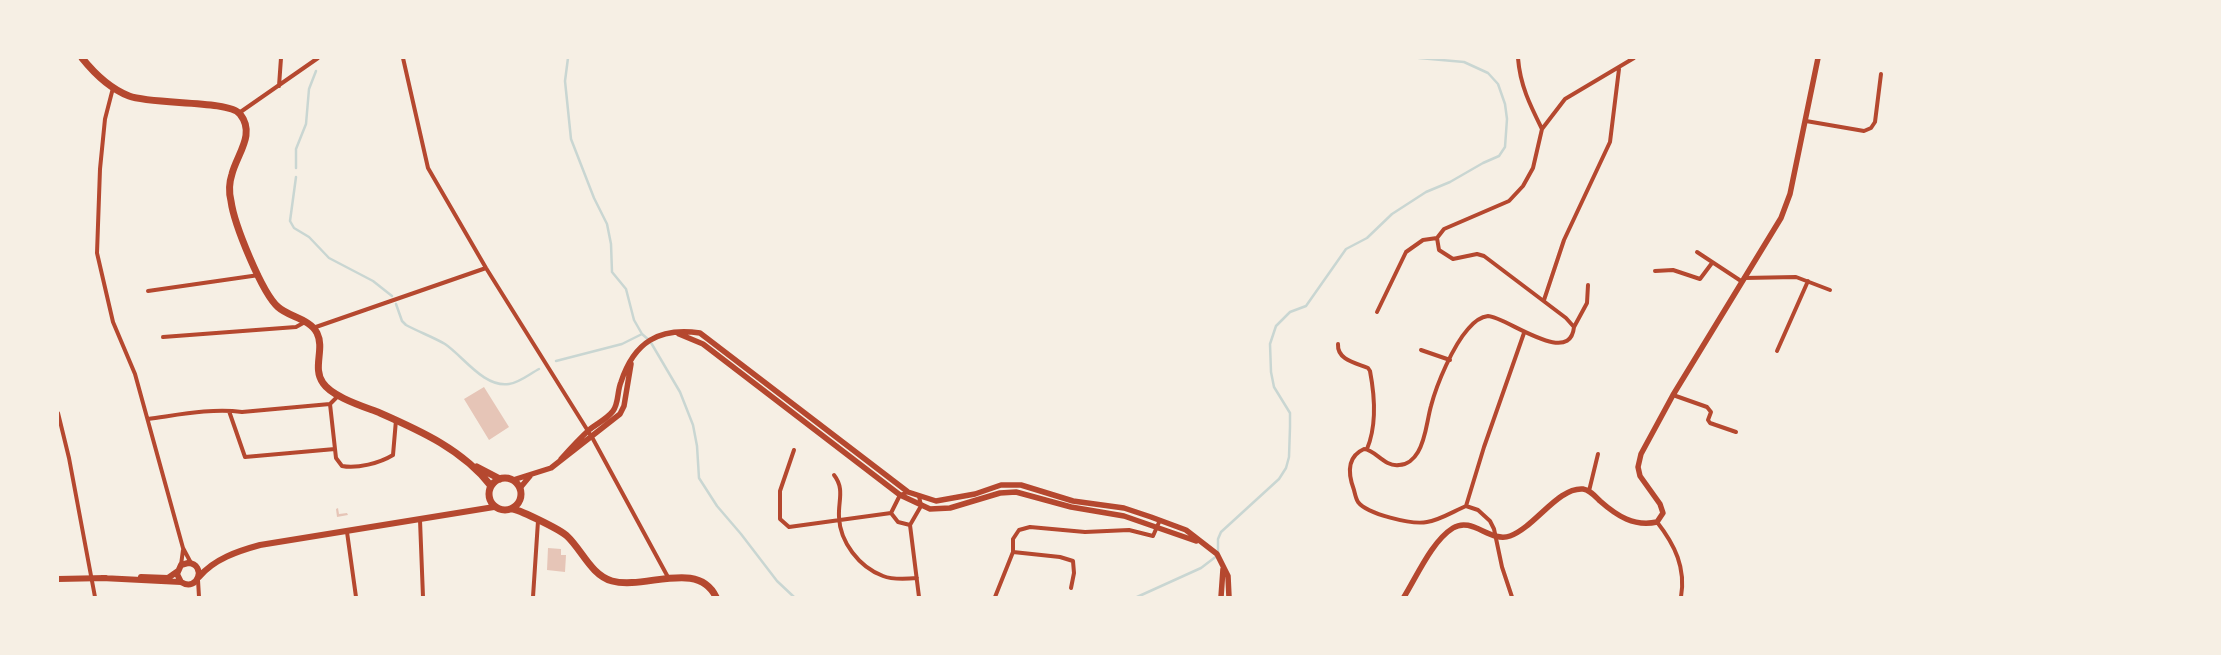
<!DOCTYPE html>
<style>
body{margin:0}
#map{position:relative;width:2221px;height:655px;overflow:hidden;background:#f6efe4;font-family:"Playfair Display",serif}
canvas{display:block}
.frame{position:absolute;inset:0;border:59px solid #f6efe4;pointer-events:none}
</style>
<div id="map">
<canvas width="2221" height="655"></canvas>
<div class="frame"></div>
</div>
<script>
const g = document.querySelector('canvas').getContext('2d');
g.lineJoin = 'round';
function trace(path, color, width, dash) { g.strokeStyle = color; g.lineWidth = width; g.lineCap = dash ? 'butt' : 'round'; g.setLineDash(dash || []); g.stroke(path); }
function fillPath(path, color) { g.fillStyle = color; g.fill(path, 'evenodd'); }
trace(new Path2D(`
 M568 58 565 81 571 139 594 198 607 224 611 244 612 272 626 289 634 320 642 334 650 341 680 392 693 425 697 446 699 478 717 506 741 534 777 581 794 597
 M296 168V149L306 124 309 89 316 71
 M296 177 290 221 294 228 309 237 329 258 373 281 392 296
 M396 304 402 321 406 325C419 332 433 337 445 344 463 356 484 388 509 384 519 383 531 373 539 369
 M556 361 622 344 642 334
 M1137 597 1201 568 1218 555V539L1221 532 1279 479 1286 468 1289 457 1290 427V413L1274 387 1271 372 1270 344 1276 326 1290 312 1306 306 1346 249 1367 238 1392 214 1426 192 1450 182 1483 163 1499 156 1505 147 1507 119 1505 104 1498 84 1488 73 1464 62 1419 58`), '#c9d6d2', 2.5);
fillPath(new Path2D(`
 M484 387 509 427 489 440 464 399Z
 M338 508 339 514 347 513 348 515 337 517 336 509Z
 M548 548 561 549V555H566L565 572 547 570Z`), '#e6c5b7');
trace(new Path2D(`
 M403 58 428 168 486 268 593 439 669 579
 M1518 58C1520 85 1530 105 1542 129
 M279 86 281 58
 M113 88 105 119 100 169 97 253 113 322 135 374 183 548 191 563
 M239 113 318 58
 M1806 121 1864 131 1871 128 1875 122 1881 74
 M1697 252 1741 281
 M1655 271 1673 270 1700 279 1712 263
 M1744 278 1796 277 1830 290
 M148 291 259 275
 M1544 300 1564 240 1610 142 1619 69
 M1377 312 1406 252 1423 240 1437 238
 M1574 327 1587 303 1588 285
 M313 328 486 268
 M163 337 296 327 305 322
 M1338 344C1337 360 1356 363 1368 368L1370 371C1375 397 1377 425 1367 449
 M1421 350 1450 360
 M1777 351 1808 281
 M1673 395 1707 407 1711 412 1708 420 1710 423 1736 432
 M330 404 336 458 342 466C357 469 380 463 393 455L396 420
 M229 411 245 457 335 449
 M58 413 69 458 95 597
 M148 419C178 415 211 408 242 412L330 404 339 395
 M794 450 780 491V519L789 527 891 513
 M834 475C845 489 838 501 839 517 840 542 859 567 883 576 893 580 906 579 917 578
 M1589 491 1598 454
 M908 492 900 495 891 513 898 522 910 525
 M1466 506 1484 447 1524 333
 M420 520 423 597
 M1657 522C1675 545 1686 568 1681 597
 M910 525 919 597
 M910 525 921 506 919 496
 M347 532 356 597
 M1013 552 1060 557 1073 561 1074 573 1071 588
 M181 565 183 550
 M198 580 199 597
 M533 597 538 521
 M995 597 1013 552V539L1019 530 1030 527 1085 532 1129 530 1153 536 1160 520
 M1512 597 1502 567 1494 529 1490 521 1478 510 1466 506C1454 511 1440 520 1427 522 1412 525 1367 514 1358 502 1356 499 1355 494 1354 490 1348 474 1346 457 1364 449 1376 450 1384 467 1399 465 1407 465 1414 459 1418 452 1426 439 1427 420 1431 406 1437 383 1453 346 1468 329 1473 323 1479 317 1488 316 1505 316 1570 368 1574 327L1566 318 1484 256 1477 254 1453 259 1439 250 1437 238 1444 229 1509 201 1523 186 1533 168 1542 129 1565 99 1634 58`), '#b5482f', 4);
trace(new Path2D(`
 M679 334 703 344 900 495 930 509 950 508 1000 493 1016 492 1071 507 1124 516 1196 541
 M561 459C570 449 579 439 589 430 596 424 607 419 613 411 619 403 617 391 621 382 634 342 659 327 700 333L908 492 936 501 975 494 1001 485H1021L1073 501 1124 508 1151 517 1186 530 1217 554 1228 576 1229 597
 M513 480 551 468 620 414 624 406 631 364
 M520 488 530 476
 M1221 597 1223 569
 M1404 597C1417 576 1432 541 1453 528 1472 516 1490 543 1510 536 1535 527 1558 487 1583 489 1590 490 1595 496 1600 501 1617 516 1634 527 1657 522L1663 513 1660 504 1640 476 1638 467 1641 454 1673 395 1781 218 1790 194 1818 58`), '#b5482f', 5.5);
trace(new Path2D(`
 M141 577 168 578 178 571
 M199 577C214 559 238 551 260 545L494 507
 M102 578 181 582C198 593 207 564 188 563L181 565 177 574 181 582
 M58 579 106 578`), '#b5482f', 6);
trace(new Path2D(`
 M82 58C94 73 111 89 129 96 153 105 229 100 240 114 256 134 237 154 232 174 229 183 229 193 231 201 234 224 262 293 278 307 289 317 310 319 317 333 325 349 312 368 323 383 332 397 365 407 380 413 421 431 463 450 491 486
 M477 467 500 479
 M489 494a16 16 0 1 1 32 0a16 16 0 1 1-32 0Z
 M513 509C522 511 561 530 567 536 582 550 591 575 612 581 645 590 698 559 716 597`), '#b5482f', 7);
</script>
